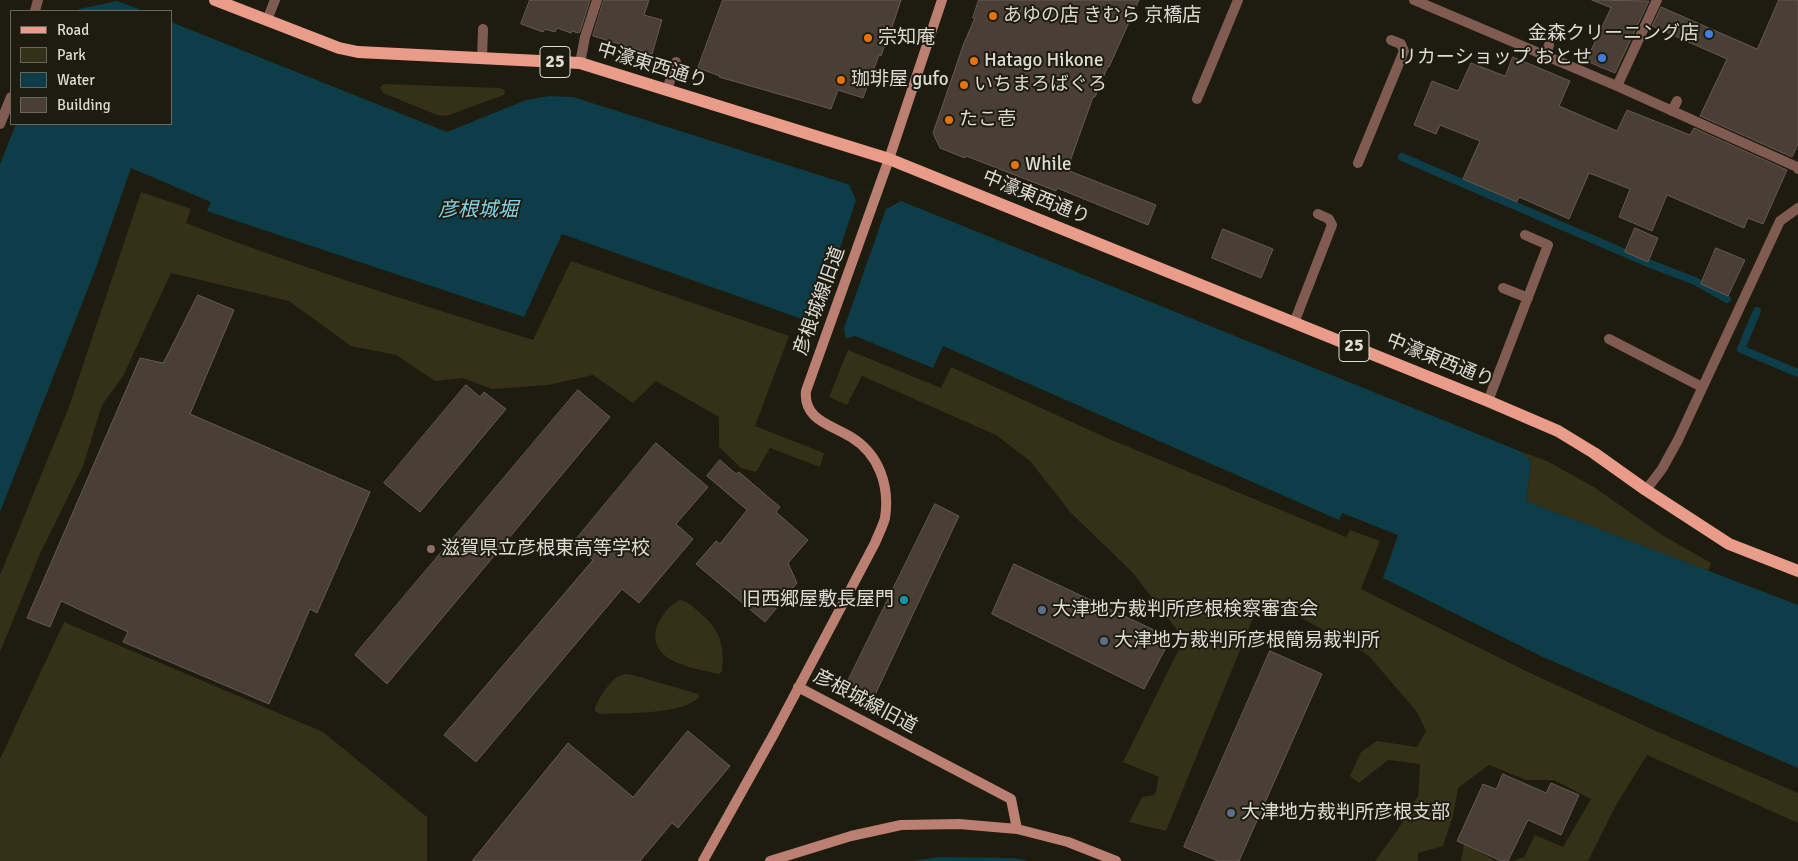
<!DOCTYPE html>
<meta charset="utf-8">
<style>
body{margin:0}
#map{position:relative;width:1798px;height:861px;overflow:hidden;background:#1e1b0f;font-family:Signika,sans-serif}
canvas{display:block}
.legend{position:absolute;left:10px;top:10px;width:162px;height:115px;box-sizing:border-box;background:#1e1b0f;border:1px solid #6a685e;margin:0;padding:6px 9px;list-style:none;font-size:15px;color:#dddcd4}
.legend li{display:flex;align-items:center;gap:10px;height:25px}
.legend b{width:25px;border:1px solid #6a685e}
</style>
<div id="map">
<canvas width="1798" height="861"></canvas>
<ul class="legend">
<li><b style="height:6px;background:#e89c89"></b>Road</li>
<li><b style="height:14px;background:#353018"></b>Park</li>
<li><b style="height:14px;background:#0d3d49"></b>Water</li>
<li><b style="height:14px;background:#4a3f35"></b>Building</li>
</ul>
</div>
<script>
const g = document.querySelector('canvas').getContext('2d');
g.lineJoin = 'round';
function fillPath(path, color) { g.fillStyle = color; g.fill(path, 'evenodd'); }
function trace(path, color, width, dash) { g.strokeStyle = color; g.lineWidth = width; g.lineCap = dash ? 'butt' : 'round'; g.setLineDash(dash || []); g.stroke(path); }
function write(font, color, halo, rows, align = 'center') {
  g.font = font + ' Signika,"Noto Sans JP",sans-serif'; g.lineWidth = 4; g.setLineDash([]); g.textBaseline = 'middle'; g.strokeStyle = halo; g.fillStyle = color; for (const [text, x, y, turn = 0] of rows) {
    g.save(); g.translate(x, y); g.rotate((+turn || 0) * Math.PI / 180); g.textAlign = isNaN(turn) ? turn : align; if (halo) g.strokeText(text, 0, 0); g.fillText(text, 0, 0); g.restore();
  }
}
fillPath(new Path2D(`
 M383 84 500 88 505 90 504 95 446 116 437 115 383 93 380 88Z
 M141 192 191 209 186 223C300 268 417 303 533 340L571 261 789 336 755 426 824 453 820 467 770 448 756 472 741 468 719 447V417L656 381 633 403 593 375 548 385 492 389 463 378 435 381 396 355 351 346 289 301 171 273 123 376 102 405 83 466 40 554 0 652V575L69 407Z
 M848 350 941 388 951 367 1107 438 1346 537 1350 530 1380 541 1361 589 1528 672 1656 731 1798 793V823L1647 755 1615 807 1588 861H1513L1524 857 1535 835 1563 847 1591 799 1554 780H1526L1489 765 1458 788 1453 816 1443 846 1418 853V861H1375L1397 831 1418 796 1420 764 1388 760 1359 783 1350 776 1361 752 1377 741 1417 747 1426 731 1417 712 1368 655 1278 605 1258 606 1166 831 1129 822 1142 797 1155 795 1159 777 1123 762 1184 639 1133 573 1071 513 1030 461 996 435 862 376 847 405 829 397Z
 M1522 452 1547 461 1594 487 1662 535 1711 563 1708 571 1526 501 1531 462Z
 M679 600C688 601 692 606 699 612 720 630 725 644 722 672L718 674C693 667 646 663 657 626 660 617 670 605 679 600Z
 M64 622 323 732 427 817V861H0V759Z
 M625 674 633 675 698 694 699 697C684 715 622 713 600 714L595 711C594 703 610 682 617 677 619 676 622 675 625 674Z
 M1464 844 1496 861H1461Z`), '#353018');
fillPath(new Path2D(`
 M117 1 144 11H77L79 9Z
 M171 22 447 132 526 100 549 96 573 97 901 201 1522 452 1531 462 1526 501 1798 605V768L1543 657 1383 578 1398 535 1342 513 1339 520 943 346 933 368 855 336 844 339 804 324 802 319 562 234 524 317 207 211 211 202 131 168 96 268 0 512V164L16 124H171Z
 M939 857 1015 858 1028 861H913Z`), '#0d3d49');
fillPath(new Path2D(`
 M849 185 901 201 886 209 844 328 846 341 806 328 817 318 856 200Z`), '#1e1b0f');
trace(new Path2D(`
 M1402 157 1648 263 1695 281 1727 299
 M1757 311 1741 349 1798 373`), '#0d3d49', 8);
const building = new Path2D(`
 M530 0H590L580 32 578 33 572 31 571 33 557 28 555 32 545 29 543 32 521 24Z
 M604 0H649L644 15 662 20 652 54 593 36Z
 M723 0H901L891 30 890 29 881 56 879 55 863 98 838 90 831 109 719 77 720 76 698 68Z
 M979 0H1139L1109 67 1108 66 1095 97H1093L1067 170 1156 205 1148 225 1057 188 1056 191 966 156 965 158 940 148 933 133 964 43 975 18H973Z
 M1592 0 1649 1 1615 73 1586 61 1611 8Z
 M1779 0H1798V144L1792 157 1700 116 1727 59 1652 26 1661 7 1757 49Z
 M1513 57 1570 81 1559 106 1617 131 1627 110 1690 135 1694 128 1787 170 1763 224 1748 218 1744 228 1667 195 1652 231 1619 217 1630 189 1589 173 1569 219 1519 197 1517 202 1463 179 1480 141 1440 125 1436 134 1414 125 1432 81 1458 91 1471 63 1505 76Z
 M1635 228 1658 238 1648 262 1625 252Z
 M1223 229 1273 249 1261 278 1212 258Z
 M1716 248 1745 260 1728 296 1701 284Z
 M198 295 234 310 190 414 370 492 317 613 310 609 269 704 123 642 128 632 61 601 50 627 27 618 140 358 163 363Z
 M466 385 480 397 484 392 506 409 420 512 384 483Z
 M578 390 610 417 387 684 355 655Z
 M656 443 708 487 676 524 693 539 639 603 622 589 476 762 444 735 593 560 573 543Z
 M720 460 736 474 739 472 780 507 776 512 808 540 788 563 797 583 765 622 696 564 716 541 720 544 747 510 707 476Z
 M935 504 959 516 874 697 846 685Z
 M1014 564 1171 638 1144 689 992 614Z
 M1270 651 1322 674 1239 861H1218L1184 847Z
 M688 731 730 766 678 828 672 823 640 861H472L568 743 633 797Z
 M1503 774 1546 793 1551 783 1579 795 1561 835 1528 820 1508 861H1501L1457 841 1483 784 1496 789Z`);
fillPath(building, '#4a3f35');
trace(building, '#665a50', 1);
trace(new Path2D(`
 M267 20 275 0
 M1545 56 1549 45
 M482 59 483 29
 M667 90 676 62
 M1197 99 1238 0
 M1672 111 1677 101
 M1358 163 1404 51 1401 44 1391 40
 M1503 288 1528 298
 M1294 323 1332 225 1329 219 1318 214
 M1609 339 1702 387
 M1488 401 1548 245 1525 235`), '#805b52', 10);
trace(new Path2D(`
 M1414 0 1617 86 1797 167 1798 169
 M35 11 38 0
 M580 63 585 37 597 0
 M1617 86 1657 0
 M0 124 11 97
 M1646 490 1662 469 1678 440 1780 221 1798 208`), '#805b52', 10);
trace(new Path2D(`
 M798 687 1011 799 1017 829
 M703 861 775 732 875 543C878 535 883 526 885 518 890 486 879 454 851 437 832 425 803 420 806 391L889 159 942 0
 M770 861 851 836 901 825 959 824 1017 829 1068 842 1116 861`), '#bb8071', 10);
trace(new Path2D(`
 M215 0 339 48 358 52 580 63 889 159 1488 401 1558 431 1594 453 1646 490 1729 544 1798 571`), '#e89c89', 12);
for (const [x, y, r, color] of [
 [993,16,5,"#e8710a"],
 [1709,34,5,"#3f7fe0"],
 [868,38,5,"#e8710a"],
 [1602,58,5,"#3f7fe0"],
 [974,61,5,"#e8710a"],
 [841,80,5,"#e8710a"],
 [964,85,5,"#e8710a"],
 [949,120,5,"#e8710a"],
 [1015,165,5,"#e8710a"],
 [431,549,5,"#8d6e63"],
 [904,600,5,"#0f9aa8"],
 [1042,610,5,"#5c6f8a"],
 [1104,641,5,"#5c6f8a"],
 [1231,813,5,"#5c6f8a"]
]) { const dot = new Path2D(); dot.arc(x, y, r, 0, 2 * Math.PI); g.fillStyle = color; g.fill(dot); trace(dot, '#1e1b0f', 2); }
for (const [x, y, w] of [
 [555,62,30],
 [1354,346,30]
]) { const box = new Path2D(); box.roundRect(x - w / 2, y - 15.5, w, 31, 4); g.fillStyle = '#1e1b0f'; g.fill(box); trace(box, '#dddcd4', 1); }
write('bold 18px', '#dddcd4', null, [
 ["25",555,62],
 ["25",1354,346]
]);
write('19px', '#dddcd4', '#1e1b0f', [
 ["あゆの店 きむら 京橋店",1003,16],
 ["金森クリーニング店",1699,34,"right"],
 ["宗知庵",878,38],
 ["リカーショップ おとせ",1592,58,"right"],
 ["Hatago Hikone",984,61],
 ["珈琲屋 gufo",851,80],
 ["いちまろばぐろ",974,85],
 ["たこ壱",959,120],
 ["While",1025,165],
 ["滋賀県立彦根東高等学校",441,549],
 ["旧西郷屋敷長屋門",894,600,"right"],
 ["大津地方裁判所彦根検察審査会",1052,610],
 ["大津地方裁判所彦根簡易裁判所",1114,641],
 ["大津地方裁判所彦根支部",1241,813]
], 'left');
write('19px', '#dddcd4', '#1e1b0f', [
 ["中濠東西通り",652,66,17],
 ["中濠東西通り",1036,198,22],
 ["彦根城線旧道",820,301,-70],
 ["中濠東西通り",1440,361,22],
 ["彦根城線旧道",865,702,28]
]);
write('italic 20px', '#84d2e8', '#1e1b0f', [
 ["彦根城堀",478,211]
]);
</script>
